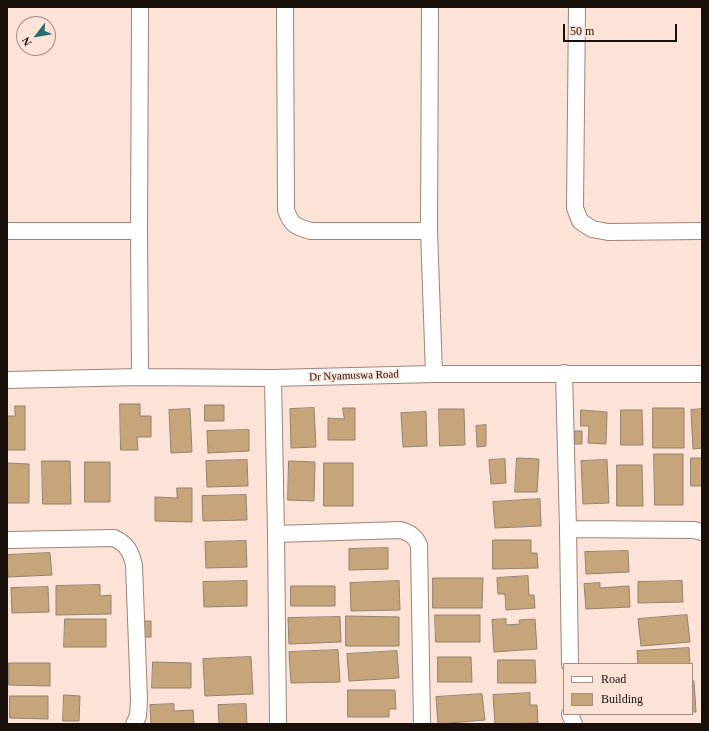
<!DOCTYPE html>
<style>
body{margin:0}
#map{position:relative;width:709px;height:731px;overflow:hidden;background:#fde2d7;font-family:Georgia,serif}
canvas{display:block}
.frame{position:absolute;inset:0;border:8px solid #180f0b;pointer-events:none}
.legend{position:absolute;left:563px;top:663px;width:130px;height:52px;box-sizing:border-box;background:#fde2d7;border:1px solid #a18e85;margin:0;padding:5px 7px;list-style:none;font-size:12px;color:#180f0b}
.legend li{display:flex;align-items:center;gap:8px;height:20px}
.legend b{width:20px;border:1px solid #a18e85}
.north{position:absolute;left:16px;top:16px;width:40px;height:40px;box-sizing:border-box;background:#fde2d7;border:1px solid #a18e85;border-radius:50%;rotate:239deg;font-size:11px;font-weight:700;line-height:16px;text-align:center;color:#180f0b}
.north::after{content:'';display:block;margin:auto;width:14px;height:18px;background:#236e6c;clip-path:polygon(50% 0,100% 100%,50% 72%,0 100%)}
.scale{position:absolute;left:563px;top:24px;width:114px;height:18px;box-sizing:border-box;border:2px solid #180f0b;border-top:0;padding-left:5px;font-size:12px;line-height:14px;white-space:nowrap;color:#180f0b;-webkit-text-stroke:3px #fde2d7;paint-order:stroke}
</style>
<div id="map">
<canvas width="709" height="731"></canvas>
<div class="frame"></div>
<ul class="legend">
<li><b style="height:5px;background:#fff"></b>Road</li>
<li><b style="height:11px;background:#c6a57b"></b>Building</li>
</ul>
<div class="north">N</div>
<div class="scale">50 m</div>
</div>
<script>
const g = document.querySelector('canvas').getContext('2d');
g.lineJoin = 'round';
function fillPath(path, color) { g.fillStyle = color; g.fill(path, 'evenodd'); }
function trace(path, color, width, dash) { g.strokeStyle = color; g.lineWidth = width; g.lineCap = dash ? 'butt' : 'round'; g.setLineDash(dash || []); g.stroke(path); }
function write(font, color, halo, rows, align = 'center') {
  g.font = font + ' Georgia,serif'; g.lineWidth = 3; g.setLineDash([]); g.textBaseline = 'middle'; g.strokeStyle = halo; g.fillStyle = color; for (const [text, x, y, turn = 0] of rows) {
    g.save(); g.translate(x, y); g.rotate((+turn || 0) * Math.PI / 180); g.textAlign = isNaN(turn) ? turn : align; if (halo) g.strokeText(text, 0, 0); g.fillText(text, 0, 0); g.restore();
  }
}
const building = new Path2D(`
 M120 404H140V416H151V437H137L138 450H121Z
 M205 405H224V421H205Z
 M15 406H25V450H7V416H15Z
 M314 408 316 447 291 448 290 409Z
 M343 408H355V440H328V418L344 419Z
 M653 408H684V448H653Z
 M190 409 192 452 171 453 169 410Z
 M439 409H464L465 445 440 446Z
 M702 409V448L693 449 691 410Z
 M581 410 607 412 606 444 588 443 589 426H581Z
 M621 410H642L643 445H621Z
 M426 412 427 446 403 447 401 413Z
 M486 425V446L477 447 476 426Z
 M249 430V451L208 453 207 431Z
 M575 431H582V444H574Z
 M654 454H683V505H655Z
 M517 458 539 459 537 492H515Z
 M691 458H702V486H691Z
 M505 459 506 483 491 484 489 460Z
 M247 460 248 486 207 487 206 461Z
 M607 460 609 503 583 504 581 461Z
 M42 461H70L71 504H43Z
 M289 461 315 462 314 501 288 500Z
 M85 462H110V502H85Z
 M7 463 29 464V503H7Z
 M324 463H353V506H324Z
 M617 465H642L643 506H617Z
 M177 488H192V522L155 521V497L177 498Z
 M246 495 247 520 203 521 202 496Z
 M540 499 541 526 495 528 493 502Z
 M493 540H531V553H537L538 568 493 569Z
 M246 541 247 567 206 568 205 542Z
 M388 548V569L349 570V549Z
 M628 551 629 572 586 574 585 552Z
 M50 553 52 575 8 577 7 555Z
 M528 576 529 595H534L535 608 506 610 505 594H498L497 578Z
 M433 578H483L482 608H433Z
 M247 581V606L204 607 203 582Z
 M399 581 400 610 351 611 350 583Z
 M682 581 683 602 638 603V582Z
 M600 583V588L629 586 630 607 586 609 584 584Z
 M100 585V596L111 595V614L56 615V586Z
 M291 586H335V606H291Z
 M48 587 49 612 12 613 11 588Z
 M435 615H480V642H436Z
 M687 615 690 642 641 646 638 619Z
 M346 616 399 617V646H346Z
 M340 617 341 642 289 644 288 618Z
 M65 619H106V647H64Z
 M506 619V625L520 624 519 620 535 619 537 649 494 652 492 620Z
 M144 621H151V637H143Z
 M689 648 690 664H638L637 651Z
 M338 650 340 682 291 683 289 652Z
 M397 651 399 678 349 681 347 654Z
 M251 657 253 694 205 696 203 659Z
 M438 657H471L472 682H438Z
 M498 660H535L536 683H498Z
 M153 662 191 663V688H152Z
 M9 663H50V686L9 685Z
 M692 681H694L696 712H692Z
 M348 690H395L396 709H389V717H348Z
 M530 693V705H537L538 723 495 724 493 695Z
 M482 694 485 720 438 724 436 697Z
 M64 695 80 696 79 721H63Z
 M10 696H48V719L10 718Z
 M174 704V711L193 710 194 724H151L150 705Z
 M246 704 247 724H219L218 705Z`);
fillPath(building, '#c6a57b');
trace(building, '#92826f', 1);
const minor = new Path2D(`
 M140 7 139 231 140 377
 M285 7 286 210C291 225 296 227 311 231H429
 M430 7 429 231 434 374
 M577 7 575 208 580 221 592 229 608 232 702 231
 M7 231H139
 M564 373 568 529 570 664
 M273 378 276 534
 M7 380 140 377 273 378 434 374H702
 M568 529 694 530 702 532
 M7 540 114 538C127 544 131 552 134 565L139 699 138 716 134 724
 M570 714 574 724
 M278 724 276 534 401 530C410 533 415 536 419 545L422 724`);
trace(minor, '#9c847a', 18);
trace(minor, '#fff', 16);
write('11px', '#180f0b', '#fde2d7', [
 ["Dr Nyamuswa Road",354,376,-2]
]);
</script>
